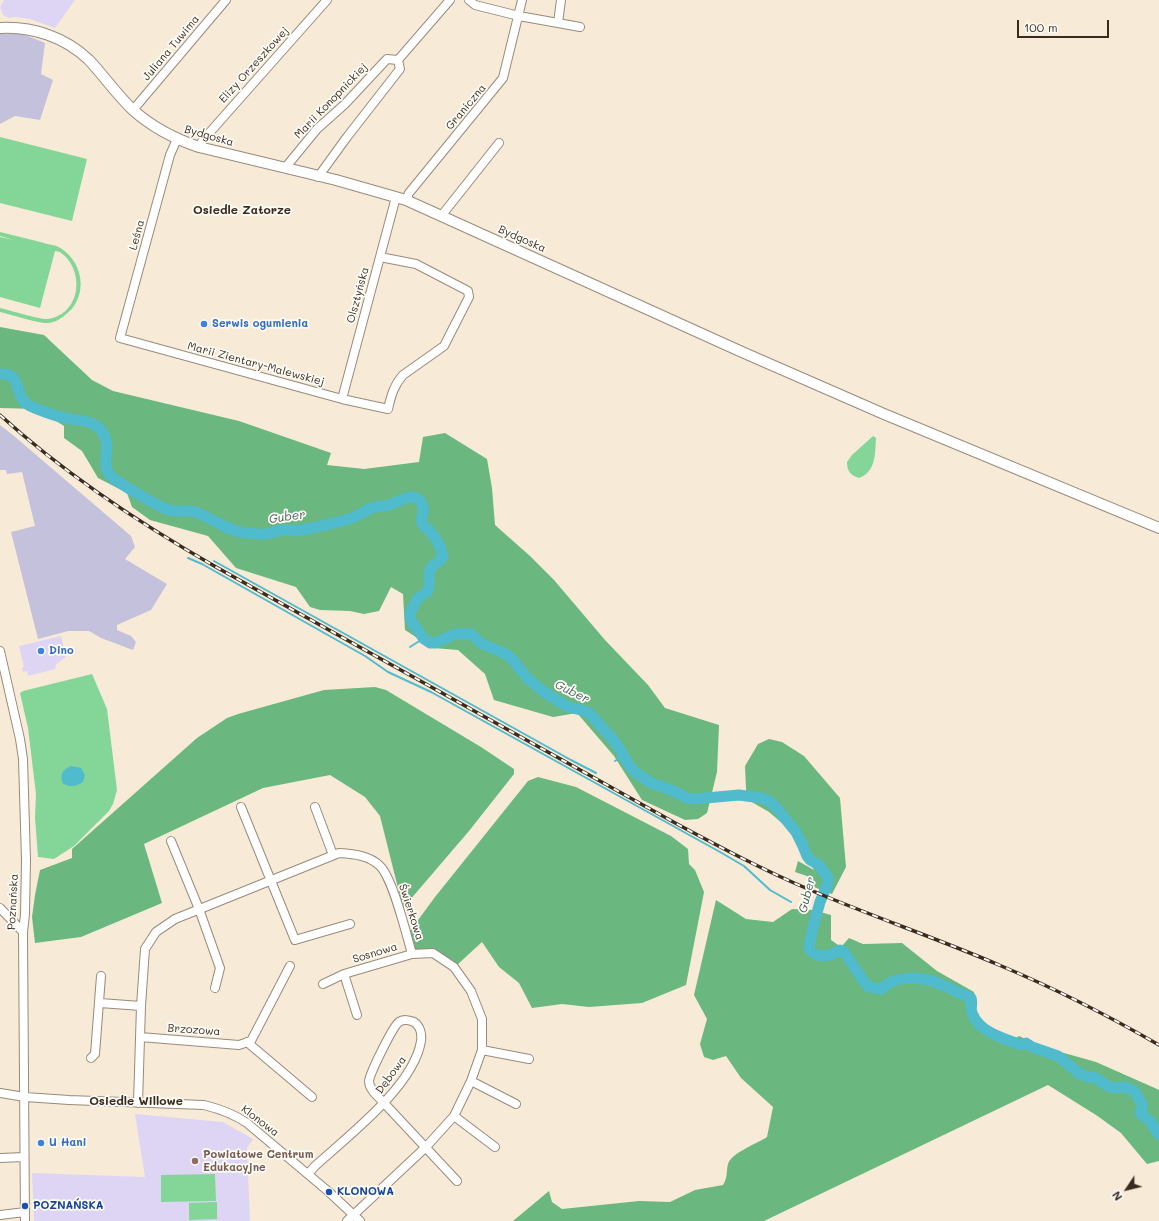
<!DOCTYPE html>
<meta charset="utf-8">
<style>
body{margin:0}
#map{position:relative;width:1159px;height:1221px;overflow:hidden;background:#f7ebd8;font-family:Mali,sans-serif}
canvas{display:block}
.north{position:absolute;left:1107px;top:1169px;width:40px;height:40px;-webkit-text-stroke:3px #fdfcf7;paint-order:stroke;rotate:235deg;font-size:11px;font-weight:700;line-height:16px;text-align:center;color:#3b2a1e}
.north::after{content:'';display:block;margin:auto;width:14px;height:18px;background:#3b2a1e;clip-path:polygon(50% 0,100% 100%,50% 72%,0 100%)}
.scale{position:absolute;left:1017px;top:20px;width:92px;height:18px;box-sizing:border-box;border:2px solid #3b2a1e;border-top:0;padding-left:5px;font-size:12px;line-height:14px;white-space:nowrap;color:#3b2a1e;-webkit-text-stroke:3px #fdfcf7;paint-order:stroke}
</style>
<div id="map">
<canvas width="1159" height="1221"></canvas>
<div class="north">N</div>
<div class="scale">100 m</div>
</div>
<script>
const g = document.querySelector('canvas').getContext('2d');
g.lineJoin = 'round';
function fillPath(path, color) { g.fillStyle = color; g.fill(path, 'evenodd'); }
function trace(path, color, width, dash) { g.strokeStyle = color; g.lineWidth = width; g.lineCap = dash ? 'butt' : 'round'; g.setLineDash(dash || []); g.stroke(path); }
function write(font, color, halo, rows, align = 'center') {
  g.font = font + ' Mali,sans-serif'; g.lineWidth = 3.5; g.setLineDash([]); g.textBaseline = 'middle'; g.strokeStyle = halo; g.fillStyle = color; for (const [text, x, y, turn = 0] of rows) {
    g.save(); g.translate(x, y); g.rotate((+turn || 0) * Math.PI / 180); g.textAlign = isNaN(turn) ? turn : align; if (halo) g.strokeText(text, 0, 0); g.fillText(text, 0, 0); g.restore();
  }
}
fillPath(new Path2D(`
 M4 0H75L55 28 30 19 16 17 9 18 3 15 0 7Z
 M61 636 66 657 56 664 55 669 28 676 27 671 23 672 22 667H24L19 646Z
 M135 1114 223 1122 253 1139 247 1148 250 1221H34L32 1173 145 1177Z`), '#ded5f5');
fillPath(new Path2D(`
 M0 34H23L45 43 41 74 53 80 40 120 15 116 0 124Z
 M0 425 14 436 131 536 135 547 125 559 167 584 151 610 117 625V630L131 636 136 642 133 650 101 638 89 631H68L38 639 11 532 35 526 22 472 7 474 6 470H0Z`), '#c3c1db');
fillPath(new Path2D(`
 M0 137 87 159 72 221 0 203Z
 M0 232C15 236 30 239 44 243 50 245 57 245 62 249 85 265 88 299 64 316 60 319 54 323 48 323 40 324 9 314 0 312V308C9 310 41 320 48 319 76 315 84 282 69 261 66 256 60 251 55 251L40 308 0 297V237L14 240 0 236Z
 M873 436 876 438C875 454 876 472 859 478 850 475 847 471 847 462L852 455Z
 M92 674 107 709 117 790 113 804 109 811 74 846 54 859 38 857 35 818 36 794 28 728 20 693 23 691Z
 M215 1174 216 1201 161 1202V1175Z
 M217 1202V1219L189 1220V1203Z`), '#83d697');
fillPath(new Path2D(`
 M0 327 44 335 92 380 113 391 239 421 331 453 327 465 364 469 419 462 423 437 445 433 487 459 492 488 495 525 530 556 554 580 605 640 648 685 665 708 719 725 717 772 707 813 698 819 685 820 642 800 614 756 577 713 553 717 494 700 485 674 458 650 433 648 405 630 403 594 391 587 379 611 364 614 350 611 320 610 310 607 296 587 236 568 208 536 150 520 132 507 127 493 98 478 82 451 64 438V426L37 409 0 408Z
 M375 687 386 690 481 747 514 769V774L469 831 403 908 380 816 365 797 330 775 263 788 144 844 162 903 81 937 35 943 32 917 35 895 40 870 72 858V849L197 738 227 718 238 714 324 690Z
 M769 739 782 742 804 756 840 798 846 867 832 894 814 887 807 876 795 872 798 861 814 870 797 836 769 812 750 801 746 789 745 766 758 744Z
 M538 777 576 787 671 836 688 849 689 864 695 870 704 892 686 985 642 1003 589 1007 562 1004 532 1008 519 983 499 967 482 942 457 965 414 950 410 931 435 897 528 781Z
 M716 900 746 919 773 922 792 909 813 910 831 915V940L841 947 849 938 863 944 902 943 937 971 974 992 977 1016 986 1027 1014 1039 1019 1036 1043 1047 1096 1062 1157 1089 1159 1090V1161L1147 1164 1121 1133 1096 1115 1048 1085 764 1221H513L549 1191 552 1202 562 1209 639 1201 670 1202 695 1190 723 1185C728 1177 726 1172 728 1164 731 1153 758 1143 767 1137L773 1107 741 1078 726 1056 713 1060 704 1057 700 1044 707 1019 694 995Z`), '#6ab780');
fillPath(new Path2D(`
 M71 766 81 768 85 775 83 782C76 787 70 787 63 784 59 775 62 770 71 766Z`), '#50bbcd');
trace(new Path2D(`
 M127 491 128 488
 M188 558 202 564 365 656 388 672 431 692 720 852 744 866 770 890 791 902
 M214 561 571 760 596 773
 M410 647 424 638
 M615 761 624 755`), '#50bbcd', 2);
trace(new Path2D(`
 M0 374C24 372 13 399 30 406 41 411 53 415 64 418 75 420 90 420 99 428 115 445 100 460 109 474 115 482 158 506 168 510 177 513 186 509 195 512 212 518 227 531 245 533 252 533 260 535 266 534 272 533 278 530 284 530 290 530 296 531 302 530 318 527 336 523 352 518 359 515 365 511 371 508 378 506 385 507 392 504 398 502 405 497 412 497 424 498 425 512 421 520 422 525 425 527 429 530 435 537 441 547 443 556L441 560 432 566 429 573V587L427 592 418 598 411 611 410 617 412 622 424 639 430 643H435L455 634H471L482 644 506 654 512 659 527 678 544 692 568 707 585 711 591 715 616 743 629 765 635 772 651 783 671 790 687 798 695 799 739 795 762 798 769 801 775 806 796 832 802 844 807 856 810 860 819 865 828 878V883L820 902 813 927 809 946 810 950 815 954 821 956 830 955 840 950 844 952 865 983 869 987 882 989C894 974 926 977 942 985 952 989 960 994 971 998 973 1003 970 1008 972 1013 980 1033 1003 1038 1021 1045L1026 1043 1032 1047 1058 1056 1080 1074 1088 1077 1096 1078 1106 1085 1113 1088 1125 1087 1130 1089 1135 1092 1142 1104V1108L1140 1113 1150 1121 1159 1135`), '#50bbcd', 11);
const minor = new Path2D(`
 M469 0 475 5 519 16 558 23 561 0
 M558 23 580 27
 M398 60 450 0
 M133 110 226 0
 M177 139 170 155 120 338 342 399 388 409C391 396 394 385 403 375L444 346 469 297 468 291 416 264 380 257
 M199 147 203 140 327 0
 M285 168 317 129 345 104 387 59 398 60 400 69 347 137 318 177
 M406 200 409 193 503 78 522 0
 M442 215 499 143
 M342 399 396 197
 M0 651 20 739 23 759 26 860 25 914 23 932 25 1221
 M241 807 295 940 350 924
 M315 807 333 855
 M171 841 199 909 220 968 215 988
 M0 908 23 932
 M344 974 357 1015
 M323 984 344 974 412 954 433 953 454 967 471 991 482 1019V1050L471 1081 454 1116 426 1147 347 1221
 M100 1003 141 1006
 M140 1037 239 1045 251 1041 290 966
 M247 1042 312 1097
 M482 1050 529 1059
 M91 1058 95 1054 101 976
 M471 1081 516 1104
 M0 1093 25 1097 69 1100 204 1105C220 1109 234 1114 247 1123L329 1192 360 1221
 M138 1103 141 1006 145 949 156 932 175 919 339 853C353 854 369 855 380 866 393 879 406 933 412 954
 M454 1116 495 1147
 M0 1158 24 1157
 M308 1174 315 1166C348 1136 414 1086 421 1041 422 1034 420 1026 414 1022 410 1020 403 1019 399 1022 393 1026 370 1073 369 1081 369 1090 379 1097 384 1103L457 1181
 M0 1215 25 1212`);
const major = new Path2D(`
 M0 28C32 26 65 37 89 60 104 76 117 95 133 110 152 127 175 139 199 147L336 180 406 200 742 352 884 414 1159 528`);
trace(minor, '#998a7b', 10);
trace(major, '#998a7b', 12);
trace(minor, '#fff', 8);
trace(major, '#fff', 10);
const rail = new Path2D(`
 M0 415C66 475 139 523 216 567L677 824C720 847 763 870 808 889 871 916 936 938 999 965 1054 988 1107 1015 1159 1045`);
trace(rail, '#3b2a1e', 3.5);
trace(rail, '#fdfcf7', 2, [6]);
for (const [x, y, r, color] of [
 [204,324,4,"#3f7fe0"],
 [41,651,4,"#3f7fe0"],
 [41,1143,4,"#3f7fe0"],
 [195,1161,4,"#8d6e63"],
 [329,1192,4,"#1a4fb4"],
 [25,1206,4,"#1a4fb4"]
]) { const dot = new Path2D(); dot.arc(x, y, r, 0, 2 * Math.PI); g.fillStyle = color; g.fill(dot); trace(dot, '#fdfcf7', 1.5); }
write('11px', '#3b2a1e', '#fdfcf7', [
 ["Juliana Tuwima",171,48,-50],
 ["Elizy Orzeszkowej",254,65,-48],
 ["Marii Konopnickiej",331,101,-46],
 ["Graniczna",466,107,-50],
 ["Bydgoska",209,136,16],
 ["Leśna",137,235,-75],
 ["Bydgoska",522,239,24],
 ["Olsztyńska",358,295,-75],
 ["Marii Zientary-Malewskiej",256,364,15],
 ["Poznańska",13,902,-87],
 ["Świerkowa",411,912,72],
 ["Sosnowa",375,953,-17],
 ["Brzozowa",194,1030,4],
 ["Dębowa",391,1075,-54],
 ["Klonowa",260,1121,37]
]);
write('bold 11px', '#366cbe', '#fdfcf7', [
 ["Serwis ogumienia",212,324],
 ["Dino",49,651],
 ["U Hani",49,1143]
], 'left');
write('bold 11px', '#785e54', '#fdfcf7', [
 ["Powiatowe Centrum",203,1155],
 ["Edukacyjne",203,1168]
], 'left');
write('bold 11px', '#164399', '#fdfcf7', [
 ["KLONOWA",337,1192],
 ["POZNAŃSKA",33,1206]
], 'left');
write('bold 12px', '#3b2a1e', '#fdfcf7', [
 ["Osiedle Zatorze",242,210],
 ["Osiedle Willowe",136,1101]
]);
write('italic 12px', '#425d5b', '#fdfcf7', [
 ["Guber",287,517,-8],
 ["Guber",572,692,26],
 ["Guber",807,895,-76]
]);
</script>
